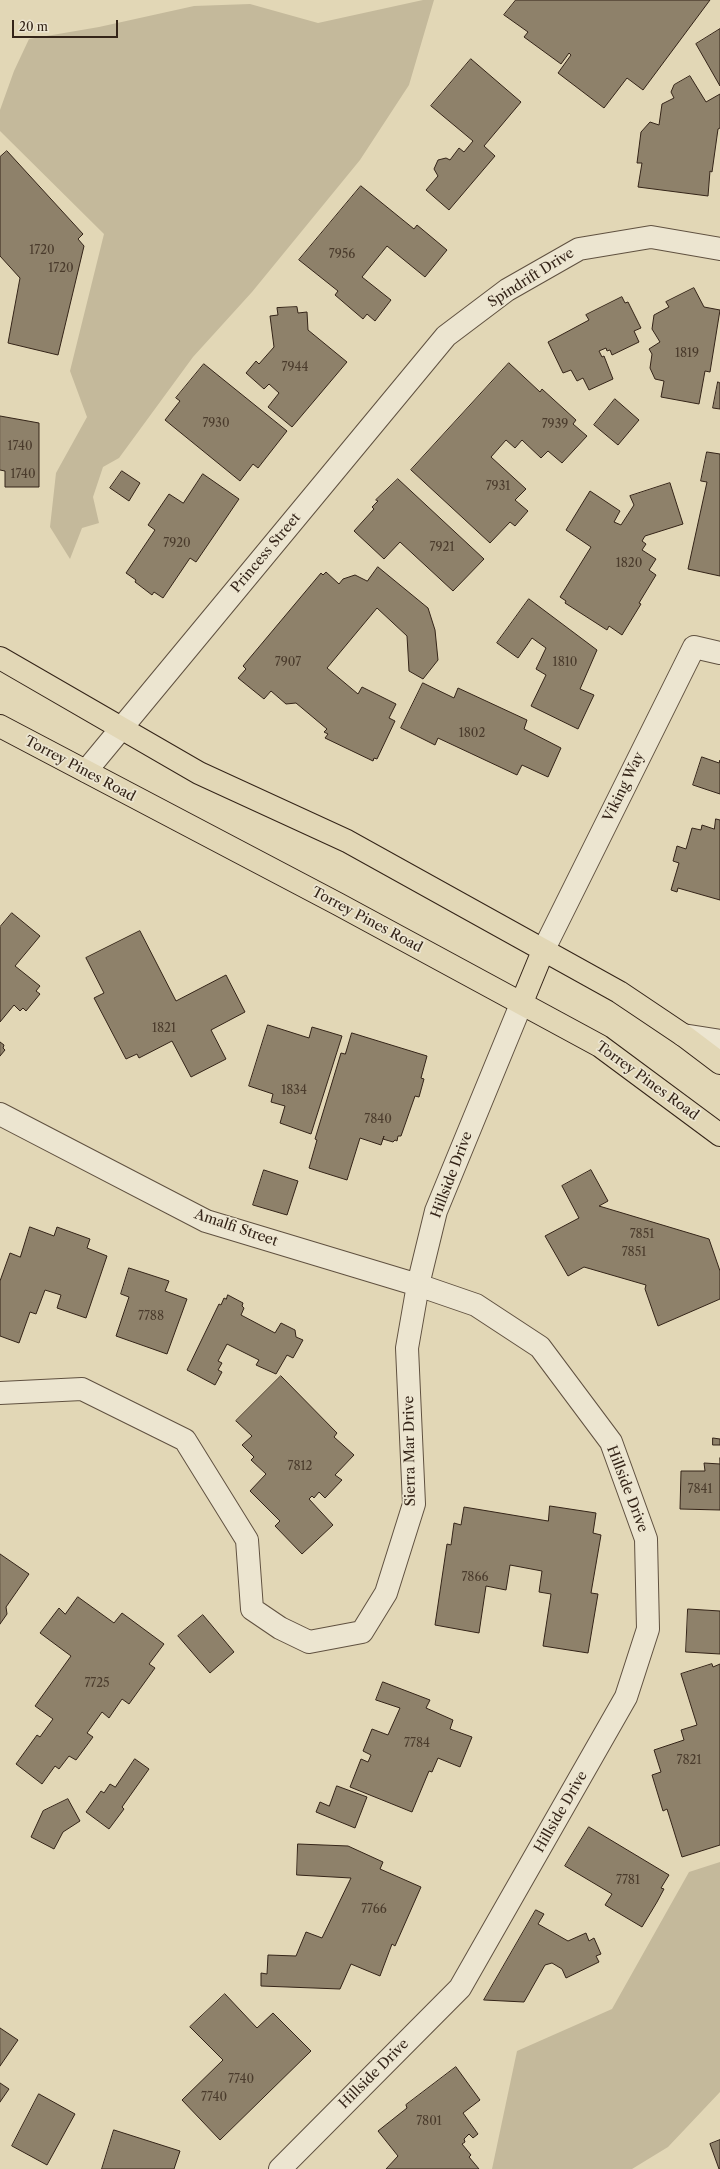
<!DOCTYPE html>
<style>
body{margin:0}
#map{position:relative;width:720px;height:2169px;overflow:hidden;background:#e2d7b6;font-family:"Libre Caslon Text",serif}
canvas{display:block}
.scale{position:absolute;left:12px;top:20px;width:106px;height:18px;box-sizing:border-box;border:2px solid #342418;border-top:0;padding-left:5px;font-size:12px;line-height:14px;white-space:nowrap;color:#342418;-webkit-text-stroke:3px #ece5d0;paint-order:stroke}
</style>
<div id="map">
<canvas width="720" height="2169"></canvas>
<div class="scale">20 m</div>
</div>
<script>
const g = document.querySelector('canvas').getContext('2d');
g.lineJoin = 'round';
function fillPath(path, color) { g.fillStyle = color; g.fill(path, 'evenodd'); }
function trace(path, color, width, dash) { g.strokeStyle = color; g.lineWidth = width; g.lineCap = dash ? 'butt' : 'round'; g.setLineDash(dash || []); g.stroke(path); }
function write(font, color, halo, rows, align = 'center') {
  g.font = font + ' "Libre Caslon Text",serif'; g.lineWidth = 3.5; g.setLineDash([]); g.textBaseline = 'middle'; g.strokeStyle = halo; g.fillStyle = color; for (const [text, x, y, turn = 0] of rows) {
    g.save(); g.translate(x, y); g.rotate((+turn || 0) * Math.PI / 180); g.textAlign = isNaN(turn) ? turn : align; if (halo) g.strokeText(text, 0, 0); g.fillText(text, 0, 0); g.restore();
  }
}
fillPath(new Path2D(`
 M423 0H434L409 85 360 160 252 292 193 357 119 458 103 467 93 497 99 523 82 528 70 559 50 527 56 473 87 417 70 371 104 234 0 131V110L14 71 29 39 99 27 194 6 250 4 318 23Z
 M720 1862V2092L668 2147 632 2169H492L517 2051 612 2009 689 1872Z`), '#c4b99b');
const building = new Path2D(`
 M516 0H710L643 90 627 78 604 108 558 73 571 55 569 53 561 64 524 37 528 32 504 15Z
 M720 29V86L696 44Z
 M471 59 521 102 484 146 495 156 449 210 426 190 438 176 434 169 438 160 446 158 450 160 459 148 464 152 473 141 431 106Z
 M690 76 706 102 720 94V128L718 129 712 172 710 171 708 196 638 187 642 163H637L641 132 650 122 659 125 662 104 674 98 671 92 674 85Z
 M7 151 83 234 78 239 84 246 58 355 8 343 20 278 0 256V157Z
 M361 186 414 229 417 225 447 250 425 277 387 246 362 277 391 300 375 321 367 314 363 319 335 295 338 291 299 260Z
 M694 288 704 307 720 310 710 372 705 371 699 404 661 397 664 381 655 379 650 368 652 354 649 349 660 342 652 329 654 315 669 307 666 302Z
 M622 297 625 303 628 302 641 328 634 331 639 342 612 355 610 350 607 351 606 348 599 351 602 357 604 356 613 379 589 390 583 378 577 381 571 370 563 373 548 342 589 320 586 315Z
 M297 307 298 313 307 312 308 330 347 362 292 427 268 407 279 393 269 384 264 389 246 373 256 361 259 364 274 347 270 316 278 315 277 308Z
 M509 363 540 392 542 389 576 420 573 424 587 436 562 463 548 451 541 458 522 440 515 448 506 440 491 457 526 489 515 500 528 511 515 526 510 522 490 543 411 470Z
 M204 364 287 431 258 468 253 464 240 481 165 420 180 401 176 398Z
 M718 382 720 383V409L713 408Z
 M615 399 639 420 618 445 594 425Z
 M0 416 39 423V487H5V471L0 470Z
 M707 452 720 454V576L688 569 707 482 701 481Z
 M122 471 140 483 129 501 110 488Z
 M203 474 239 499 196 562 190 558 163 598 154 592 152 595 135 582 136 580 126 573 155 530 148 525 169 494 183 503Z
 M398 479 484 559 453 591 400 542 384 559 354 531 374 509 372 507 378 501 376 500Z
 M670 483 683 524 645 536 642 541 646 544 642 550 656 559 649 570 656 575 639 603 641 604 622 635 609 626 607 630 565 603 566 601 560 597 591 547 566 530 590 491 620 511 614 522 621 525 634 505 630 496Z
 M378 567 428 608 435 630 438 660 423 679 409 671 407 636 377 608 327 668 358 694 362 687 396 704 389 718 395 721 377 759 374 758 373 761 325 738 328 734 324 732 327 729 296 703 286 704 271 691 264 699 238 678 246 669 243 666 321 573 323 575 326 572 339 584 343 579 355 575 367 581Z
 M529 599 597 650 580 689 594 695 578 729 531 706 546 675 536 669 546 648 532 638 518 658 497 643Z
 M423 683 454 698 458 688 527 720 524 729 561 748 548 777 522 765 517 775 438 738 435 745 401 728Z
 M702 757 719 763 720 760V794L693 785Z
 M716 819 720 820V900L678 888 677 892 671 890 679 863 673 861 677 846 686 849 692 828 701 830 702 825 714 829Z
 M12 913 40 936 15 966 40 986 36 991 40 994 26 1011 23 1008 20 1011 14 1005 0 1022V927Z
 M140 931 176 1001 226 975 245 1012 211 1030 226 1059 191 1077 172 1041 139 1058 137 1054 126 1059 94 998 104 993 86 958Z
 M268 1025 309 1038 312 1027 342 1036 311 1134 280 1123 285 1106 271 1102 273 1094 249 1086Z
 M352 1033 427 1056 421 1078 424 1079 419 1097 415 1096 401 1136H398L397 1141 395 1140 393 1142 383 1139 384 1136 381 1145 360 1138 347 1180 309 1168 317 1140 315 1139 341 1053 345 1054Z
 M0 1042 4 1045 3 1048 5 1050 0 1056Z
 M264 1170 298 1181 287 1215 253 1205Z
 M591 1170 608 1201 599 1206 709 1239 720 1271V1299L658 1326 645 1289 646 1285 584 1267 568 1276 545 1236 579 1218 562 1186Z
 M30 1227 54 1236 57 1227 90 1239 87 1248 107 1256 86 1318 57 1308 61 1295 45 1290 36 1314 30 1312 19 1343 0 1336V1281L10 1253 20 1257Z
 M129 1268 169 1281 165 1291 187 1299 167 1354 116 1336 129 1297 121 1294Z
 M228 1295 243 1303 242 1306 244 1308 241 1315 275 1333 281 1323 295 1330 296 1337 303 1340 293 1358 287 1355 276 1374 256 1365 259 1360 227 1344 218 1361 222 1363 218 1370 222 1372 215 1385 187 1370 219 1304 221 1305 224 1298 226 1299Z
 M281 1376 337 1433 334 1437 354 1455 335 1475 342 1480 325 1498 319 1492 314 1498 312 1496 309 1499 333 1525 302 1554 275 1526 280 1521 250 1491 266 1474 251 1460 254 1457 242 1445 252 1436 236 1421Z
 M713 1438 720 1439V1445H713Z
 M720 1458V1510L680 1509 681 1471H705L704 1463 720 1464Z
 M550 1506 596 1513 593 1533 601 1535 591 1593 598 1594 588 1653 543 1646 551 1594 539 1592 542 1571 510 1565 506 1590 486 1586 479 1633 435 1625 447 1544 451 1545 454 1523 461 1525 464 1507 548 1521Z
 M0 1554 29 1574 6 1607 7 1614 0 1624Z
 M78 1597 114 1623 122 1613 164 1644 149 1664 155 1668 129 1704 122 1699 109 1718 102 1712 87 1733 93 1737 76 1760 69 1756 59 1769 55 1766 42 1784 16 1764 37 1735 40 1737 53 1719 35 1706 71 1656 40 1633 59 1608 65 1614Z
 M688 1609 720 1611V1654L686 1652Z
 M203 1615 234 1652 210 1673 178 1636Z
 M712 1664 713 1667 720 1664V1845L682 1857 667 1809 663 1811 652 1775 661 1772 654 1750 684 1740 681 1730 697 1725 681 1674Z
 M383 1682 430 1700 426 1708 453 1720 450 1729 472 1737 460 1767 438 1758 432 1772 429 1771 412 1812 350 1787 361 1759 368 1762 371 1755 363 1751 372 1729 388 1735 400 1708 376 1700Z
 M135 1759 149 1769 122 1807 124 1809 109 1829 86 1812 101 1791 104 1793 110 1784 115 1787Z
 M337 1786 367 1797 355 1828 316 1812 320 1802 329 1806Z
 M68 1799 80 1821 63 1832 54 1849 31 1837 43 1811Z
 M589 1827 669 1875 661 1888 664 1889 657 1902 642 1927 605 1905 612 1894 565 1866Z
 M298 1844 348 1846 383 1862 380 1869 421 1887 395 1946 392 1944 380 1976 351 1964 340 1989 261 1986V1973L267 1974 268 1955 296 1956 306 1932 322 1938 351 1878 297 1875Z
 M536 1910 544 1914 538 1924 568 1941 586 1933 589 1941 594 1938 601 1954 596 1956 599 1962 566 1978 562 1969 552 1963 545 1965 524 2002 484 2000Z
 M225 1994 257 2028 273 2013 311 2051 220 2140 182 2100 223 2060 190 2027Z
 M0 2028 18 2040 0 2066Z
 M456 2067 480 2100 463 2113 478 2134 473 2138 469 2134 464 2139 465 2142 462 2144 471 2155 469 2157 479 2169H386L398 2156 378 2131 407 2108 406 2105Z
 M0 2083 9 2089 0 2102Z
 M39 2094 75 2114 47 2165 12 2146Z
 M114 2130 180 2151 174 2169H102Z
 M720 2140V2169H719L710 2144Z`);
fillPath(building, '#8e816a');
trace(building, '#342418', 1);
const minor = new Path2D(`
 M543 951 694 647 720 653
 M683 1035 720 1041
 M0 1114 206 1221 418 1285 476 1305 540 1347 611 1442 646 1539 648 1629 626 1697 460 1988 280 2169
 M0 1393 82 1389 185 1440 247 1540 252 1609 280 1628 309 1642 362 1632 386 1593 414 1504 407 1348 418 1285 436 1211 522 1002`);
const tertiary = new Path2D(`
 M86 771 446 336 507 290 579 249 651 237 720 249`);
const primary = new Path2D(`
 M0 658 199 773 347 841 619 992 683 1035 720 1063
 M0 726 338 904 600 1046 720 1135
 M522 1002 543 951`);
trace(minor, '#605140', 24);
trace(tertiary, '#605140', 24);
trace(primary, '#342418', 24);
trace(minor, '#ece5d0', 22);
trace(tertiary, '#ece5d0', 22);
trace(primary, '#e2d7b6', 22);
write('12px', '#4a3b2c', null, [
 ["1720",42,251],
 ["7956",342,255],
 ["1720",61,269],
 ["1819",687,354],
 ["7944",295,368],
 ["7930",216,424],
 ["7939",555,425],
 ["1740",20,447],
 ["1740",23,475],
 ["7931",498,487],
 ["7920",177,544],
 ["7921",442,548],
 ["1820",629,564],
 ["7907",288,663],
 ["1810",565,663],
 ["1802",472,734],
 ["1821",164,1029],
 ["1834",294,1091],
 ["7840",378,1120],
 ["7851",642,1235],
 ["7851",634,1253],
 ["7788",151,1317],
 ["7812",300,1467],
 ["7841",700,1490],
 ["7866",475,1578],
 ["7725",97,1684],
 ["7784",417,1744],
 ["7821",689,1761],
 ["7781",628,1881],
 ["7766",374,1910],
 ["7740",241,2080],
 ["7740",214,2098],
 ["7801",429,2122]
]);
write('14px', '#342418', '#ece5d0', [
 ["Spindrift Drive",531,278,-32],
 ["Princess Street",266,553,-50],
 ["Torrey Pines Road",80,769,28],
 ["Viking Way",624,787,-64],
 ["Torrey Pines Road",367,920,28],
 ["Torrey Pines Road",647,1081,36],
 ["Hillside Drive",452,1175,-69],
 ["Amalfi Street",236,1228,19],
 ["Sierra Mar Drive",410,1451,-91],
 ["Hillside Drive",627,1489,69],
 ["Hillside Drive",561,1812,-60],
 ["Hillside Drive",374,2074,-45]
]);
</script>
